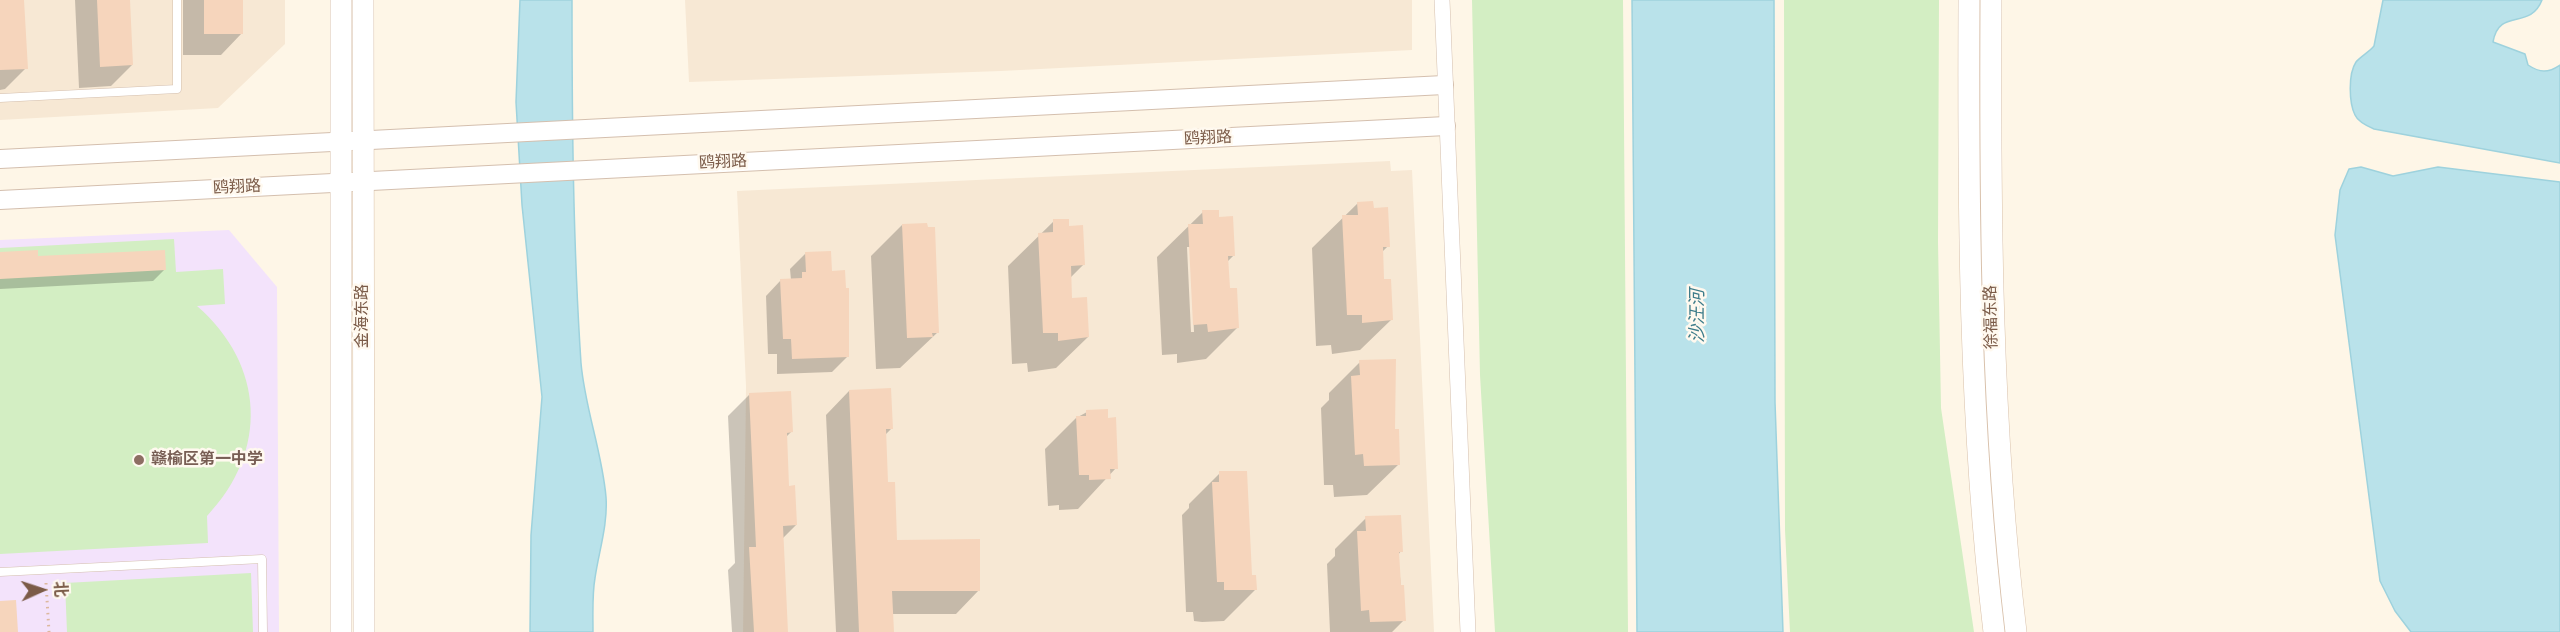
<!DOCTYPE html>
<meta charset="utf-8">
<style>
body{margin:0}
#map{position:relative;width:2560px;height:632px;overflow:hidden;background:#fef6e7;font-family:"Nunito Sans","Noto Sans SC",sans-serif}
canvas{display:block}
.north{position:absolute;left:12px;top:560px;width:60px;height:60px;-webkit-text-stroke:4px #fff9ef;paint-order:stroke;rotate:87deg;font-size:16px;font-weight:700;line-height:24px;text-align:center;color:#7b5b48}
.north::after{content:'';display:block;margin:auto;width:21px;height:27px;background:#7b5b48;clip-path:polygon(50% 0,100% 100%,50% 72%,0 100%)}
</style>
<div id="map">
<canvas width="2560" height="632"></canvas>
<div class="north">北</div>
</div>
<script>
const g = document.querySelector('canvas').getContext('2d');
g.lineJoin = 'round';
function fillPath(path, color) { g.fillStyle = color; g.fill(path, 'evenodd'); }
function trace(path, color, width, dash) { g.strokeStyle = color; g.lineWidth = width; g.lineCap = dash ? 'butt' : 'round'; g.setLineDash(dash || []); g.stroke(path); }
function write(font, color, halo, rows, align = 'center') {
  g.font = font + ' "Nunito Sans","Noto Sans SC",sans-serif'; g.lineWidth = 5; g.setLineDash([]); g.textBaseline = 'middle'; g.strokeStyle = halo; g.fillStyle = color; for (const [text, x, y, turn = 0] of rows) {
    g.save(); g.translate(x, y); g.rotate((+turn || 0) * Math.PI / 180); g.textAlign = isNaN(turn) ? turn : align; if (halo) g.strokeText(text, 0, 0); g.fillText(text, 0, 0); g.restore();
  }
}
fillPath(new Path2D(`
 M0 0H285V44L218 108 0 120Z
 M685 0H1412V50L1001 71 689 82Z
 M1390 161 1391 171 1412 170 1434 632H743L746 386 737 191Z`), '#f7e8d4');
fillPath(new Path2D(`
 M229 230 277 287 279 632H0V240Z`), '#f3e3fb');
fillPath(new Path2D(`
 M1472 0H1623L1628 632H1495L1480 375Z
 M1784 0H1939L1938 242 1941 408 1974 632H1790L1785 530Z
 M174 239 176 272 223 269 225 304 197 306C265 365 269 451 207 516L208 543 0 554V248Z
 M251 573 253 632H67L65 583Z`), '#d3eec3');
const water = new Path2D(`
 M520 0H572C572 121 573 242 581 363 585 409 602 451 606 497 608 524 599 551 595 578 592 595 593 614 593 632H530L531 535 542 397 522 205 516 102Z
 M1632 0H1774L1775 402 1783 632H1637Z
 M2383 0H2542C2530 31 2499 7 2493 42L2525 54 2528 65C2540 73 2548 73 2560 65V163L2374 129C2367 126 2358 122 2355 115 2349 103 2348 74 2356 62 2360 57 2369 52 2374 46Z
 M2361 167 2393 176 2438 167 2560 182V632H2411L2395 611 2380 581 2335 235 2340 190 2349 169Z`);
fillPath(water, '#b9e2ea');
trace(water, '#9ed2dd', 1.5);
fillPath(new Path2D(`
 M0 0H23L26 68 5 89 0 90Z
 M75 0H129L132 65 111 86 79 88Z
 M183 0H242V33L221 55H183Z
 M1358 203 1388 246 1381 253 1383 281 1392 319 1360 350 1332 354 1331 345 1316 346 1312 248Z
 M1203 212 1218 218 1234 255 1227 262 1228 290 1237 328 1206 359 1177 363V354L1162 355 1157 257ZM1187 247H1190L1194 332H1191Z
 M1054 221 1068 228 1084 264 1070 278 1071 299 1088 337 1056 368 1028 372 1027 363 1012 364 1008 266Z
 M902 225 938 332 900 368 876 369 871 256Z
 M0 253 37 258 165 269 153 281 0 289Z
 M806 253 830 272 848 356 832 372 777 374V354H768L766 296 781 280H791L790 269Z
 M1360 362 1393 430 1399 464 1367 495 1334 497 1333 485H1324L1321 408 1329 400V393Z
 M849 391 891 429 885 435 887 484 896 541 979 590 956 614H892L893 632H836L826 415Z
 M750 394 791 432 785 438 788 487 796 525 782 539 787 632H732L728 570 735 563 728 416Z
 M1087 412 1116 468 1078 509 1059 510V505L1048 506 1045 449 1076 418Z
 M1220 473 1255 590 1224 621 1202 622 1194 621 1193 612H1186L1182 515 1189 508V504Z
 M1366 518 1401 551 1398 555 1404 620 1392 632H1330L1327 564 1335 556V549Z`), '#0003');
fillPath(new Path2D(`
 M0 0H24L28 69 0 70Z
 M97 0H130L133 65 100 67Z
 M204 0H243V34H204Z
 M1373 201 1374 208 1388 207 1390 247H1383L1384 279H1391L1393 320 1362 323V315H1347L1342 215H1358L1357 202Z
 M1202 210H1219V217L1233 216 1235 256H1228L1230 288H1237L1239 328 1208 332 1207 324 1193 325 1188 224H1203Z
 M1053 219H1069V226L1083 225 1085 265 1071 266 1072 298 1087 297 1089 337 1058 341V333H1043L1038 233 1053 232Z
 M927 223 928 227H935L939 333H932L933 337 907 338 902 224Z
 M38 250V256L165 250 166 270 0 279V252Z
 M831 251 832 271 845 270 846 288H849V357L792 359 791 339H783L780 279 802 278V272H806L805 252Z
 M1396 359 1395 429H1399L1400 465 1364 466 1363 454 1355 455 1351 376 1360 375 1359 360Z
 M891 388 893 429H886L888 482H895L897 540 980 539V591H892L894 632H859L849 390Z
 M791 391 793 432 787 433 789 486 795 485 797 525 783 526 788 632H754L749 547H756L749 393Z
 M1108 409V418L1116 417 1118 469H1110L1111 479 1089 480V475H1079L1076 416H1086V410Z
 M1219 471H1247L1252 575H1256L1257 590H1224V582H1217L1212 482H1219Z
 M1401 515 1403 552H1399L1401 585H1404L1406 621 1370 622 1369 610 1361 611 1357 531H1366L1365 516Z
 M16 600 18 632H0V601Z`), '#f6d5bc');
const service = new Path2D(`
 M0 98 177 89V0
 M0 572 262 559 263 632`);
const minor = new Path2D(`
 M1442 0 1468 632`);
const tertiary = new Path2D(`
 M0 159 1444 85
 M0 200 1446 126`);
const secondary = new Path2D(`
 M341 0V632
 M363 0 364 632
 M1969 0C1968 211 1969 422 1994 632
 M1991 0C1990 212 1991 422 2016 632`);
trace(service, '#d4bfae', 9);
trace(minor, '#d4bfae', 16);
trace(tertiary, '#d4bfae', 20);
trace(secondary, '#d8c0aa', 22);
trace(new Path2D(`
 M46 583 49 632`), '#dcb89e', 3, [1.5, 4.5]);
trace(service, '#fff', 8);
trace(minor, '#fff', 15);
trace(tertiary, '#fff', 18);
trace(secondary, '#fff', 21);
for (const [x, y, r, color] of [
 [139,460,6,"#8d6e63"]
]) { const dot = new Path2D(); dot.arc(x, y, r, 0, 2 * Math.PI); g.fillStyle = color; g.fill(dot); trace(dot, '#fff9ef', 2); }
write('16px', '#7b5b48', '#fff9ef', [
 ["鸥翔路",1208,139,-3],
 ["鸥翔路",723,163,-3],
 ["鸥翔路",237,188,-3],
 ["金海东路",363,316,-90],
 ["徐福东路",1992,317,-91]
]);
write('bold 16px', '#785e54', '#fff9ef', [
 ["赣榆区第一中学",151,460]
], 'left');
write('italic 18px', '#3c7b89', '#fff9ef', [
 ["沙汪河",1699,316,-90]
]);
</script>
